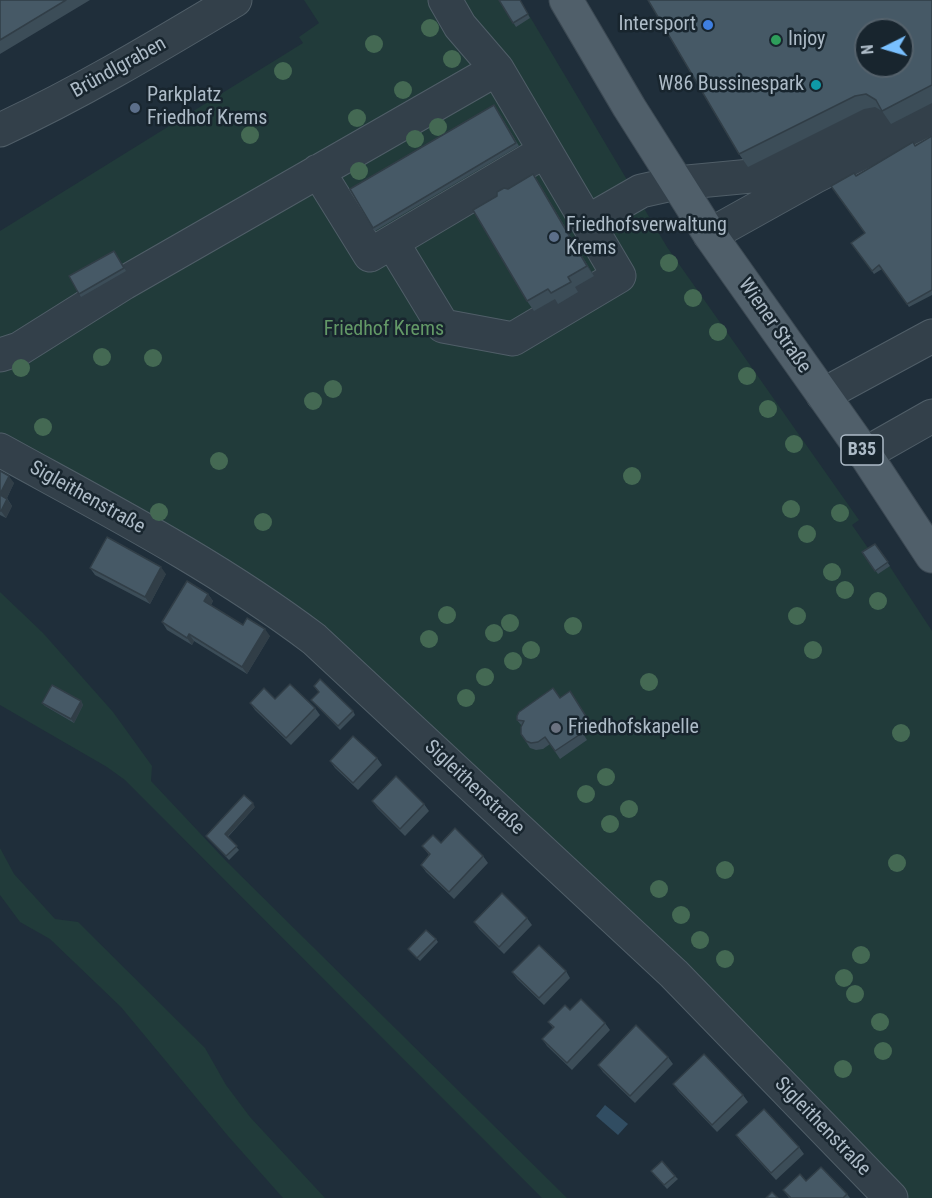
<!DOCTYPE html>
<meta charset="utf-8">
<style>
body{margin:0}
#map{position:relative;width:932px;height:1198px;overflow:hidden;background:#1f2e3a;font-family:"Roboto Condensed",sans-serif}
canvas{display:block}
.north{position:absolute;left:854px;top:18px;width:60px;height:60px;box-sizing:border-box;background:#18252e;border:2px solid #54616b;border-radius:50%;rotate:265deg;font-size:16px;font-weight:700;line-height:24px;text-align:center;color:#adbbc7}
.north::after{content:'';display:block;margin:auto;width:21px;height:27px;background:#79c0ff;clip-path:polygon(50% 0,100% 100%,50% 72%,0 100%)}
</style>
<div id="map">
<canvas width="932" height="1198"></canvas>
<div class="north">N</div>
</div>
<script>
const g = document.querySelector('canvas').getContext('2d');
g.lineJoin = 'round';
function fillPath(path, color) { g.fillStyle = color; g.fill(path, 'evenodd'); }
function trace(path, color, width, dash) { g.strokeStyle = color; g.lineWidth = width; g.lineCap = dash ? 'butt' : 'round'; g.setLineDash(dash || []); g.stroke(path); }
function write(font, color, halo, rows, align = 'center') {
  g.font = font + ' "Roboto Condensed",sans-serif'; g.lineWidth = 5; g.setLineDash([]); g.textBaseline = 'middle'; g.strokeStyle = halo; g.fillStyle = color; for (const [text, x, y, turn = 0] of rows) {
    g.save(); g.translate(x, y); g.rotate((+turn || 0) * Math.PI / 180); g.textAlign = isNaN(turn) ? turn : align; if (halo) g.strokeText(text, 0, 0); g.fillText(text, 0, 0); g.restore();
  }
}
fillPath(new Path2D(`
 M304 0H520L667 247 859 520 852 525 870 551 877 547 932 631V1198H909L681 967 305 621 0 441V231L303 43 299 37 319 23Z
 M0 592 43 633 113 712 152 766 151 781 228 863 567 1198H542L125 780 107 767 0 705Z
 M0 848 14 874 55 919 78 922 205 1048 226 1085 250 1117 325 1198H283L228 1136 121 1007 50 939 20 922 0 895Z`), '#213b3a');
fillPath(new Path2D(`
 M605 1105 628 1124 618 1135 596 1116Z`), '#314d62');
const minor = new Path2D(`
 M445 0 460 26 497 69
 M0 130C82 92 158 46 235 0
 M318 171 370 255 545 151
 M587 222 641 191 677 183 751 176 885 113
 M710 235 814 177 932 117
 M0 355 19 349 124 283 497 69 619 276 513 339 443 326 392 242
 M823 395 932 336
 M0 450C107 509 216 565 314 639L674 974 891 1198
 M865 454 932 416`);
const major = new Path2D(`
 M566 0 629 107 710 235 865 454 932 556`);
trace(minor, '#505e68', 35);
trace(major, '#3c4953', 35);
trace(minor, '#33404a', 33);
trace(major, '#505f6a', 33);
g.fillStyle = '#446953';
for (const [x, y] of [
 [430,28],
 [374,44],
 [452,59],
 [283,71],
 [403,90],
 [357,118],
 [438,127],
 [250,135],
 [415,139],
 [359,171],
 [669,263],
 [693,298],
 [718,332],
 [102,357],
 [153,358],
 [21,368],
 [747,376],
 [333,389],
 [313,401],
 [768,409],
 [43,427],
 [794,444],
 [219,461],
 [632,476],
 [791,509],
 [159,512],
 [840,513],
 [263,522],
 [807,534],
 [832,572],
 [845,590],
 [878,601],
 [447,615],
 [797,616],
 [510,623],
 [573,626],
 [494,633],
 [429,639],
 [531,650],
 [813,650],
 [513,661],
 [485,677],
 [649,682],
 [466,698],
 [901,733],
 [606,777],
 [586,794],
 [629,809],
 [610,824],
 [897,863],
 [725,870],
 [659,889],
 [681,915],
 [700,940],
 [861,955],
 [725,959],
 [844,978],
 [855,994],
 [880,1022],
 [883,1051],
 [843,1069]
]) { g.beginPath(); g.arc(x, y, 9, 0, 2 * Math.PI); g.fill(); }
fillPath(new Path2D(`
 M0 0H90L0 54Z
 M499 0H520L530 18 516 27Z
 M932 0V103L891 124 882 111 875 107 864 109 748 167 739 154Z
 M496 108 519 146 375 231 373 228Z
 M932 136V295L909 307 882 269 874 274 851 243 865 233 856 176 913 142 916 146Z
 M533 174 540 185 594 276 575 287 578 292 558 304 555 299 534 311 527 301 508 189Z
 M114 251 126 271 81 297 79 294Z
 M0 471 14 483 7 498 12 506 6 518 0 515Z
 M875 544 890 566 878 574 862 552Z
 M90 568 166 574 150 604 95 575Z
 M208 594 213 601 211 605 243 625 270 636 247 674 194 641 192 645 167 630 162 622Z
 M314 686 353 711 355 715 340 730 311 700 319 692Z
 M570 691 592 725 582 732 587 740 560 759 550 744 543 749 536 750 530 748 521 734 522 726 517 720 560 698Z
 M275 699 315 708 320 715 291 745 255 710 250 703Z
 M81 701 83 705 74 723 45 706 42 703Z
 M377 758 382 765 358 790 335 768 330 761Z
 M372 801 424 804 429 811 405 836 377 808Z
 M255 807 228 837 239 850 229 860 206 836Z
 M441 843 483 856 488 863 454 899 426 872 421 865 429 855 422 846Z
 M527 918 532 925 504 954 479 929 474 922Z
 M436 939 438 942 420 961 408 949Z
 M566 971 570 978 544 1005 517 979 512 972Z
 M570 1010 605 1023 610 1030 572 1070 547 1046 542 1039 553 1028 548 1022Z
 M668 1057 673 1064 635 1103 603 1072 598 1065Z
 M673 1084 743 1095 748 1102 717 1132 678 1091Z
 M736 1135 799 1147 804 1154 776 1180 741 1142Z
 M651 1171 675 1176 678 1179 667 1189Z
 M806 1181 847 1194 850 1198H789L783 1190Z`), '#3c4d58');
fillPath(new Path2D(`
 M533 174 540 185 594 276 587 266Z
 M9 476 14 483 5 502 0 495Z
 M7 499 12 506 6 518 1 511Z
 M161 567 166 574 150 604 145 597Z
 M208 594 213 601 209 608 204 601Z
 M265 629 270 636 247 674 242 667Z
 M189 634 194 641 192 645 187 638Z
 M81 701 83 705 74 723 71 719Z
 M253 803 255 807 227 837 225 834Z`), '#313e47');
const building = new Path2D(`
 M0 0H66L0 40Z
 M499 0H520L528 14 513 23Z
 M648 0H932V85L882 111 876 100 866 94 855 96 739 154ZM866 30H902V66H866Z
 M494 105 516 143 373 228 350 189Z
 M932 136V290L907 304 879 265 872 271 851 243 865 233 831 186 854 173 856 176 913 142 915 146Z
 M533 174 587 266 568 277 571 282 551 293 548 289 527 301 473 210 497 196V192L504 188 508 189Z
 M114 251 124 268 79 294 69 276Z
 M0 471 9 476 0 494Z
 M0 495 7 499 1 511H0Z
 M107 537 161 567 145 597 90 568Z
 M875 544 888 562 875 571 862 552Z
 M187 581 208 594 204 601 243 625 247 618 265 629 242 667 189 634 187 638 162 622Z
 M320 679 353 711 338 726 311 700 319 692 314 686Z
 M290 684 315 708 286 738 250 703 264 688 275 699Z
 M52 685 81 701 71 719 42 703Z
 M553 688 560 698 570 691 587 718 577 725 582 733 555 751 545 737 538 742 531 743 526 741 521 734V727L524 721 517 720V716L519 712Z
 M353 736 377 758 353 783 330 761Z
 M396 776 424 804 400 829 372 801Z
 M244 795 253 803 225 834 237 846 226 856 206 836Z
 M455 828 483 856 449 892 421 865 430 854 422 846 433 835 441 843Z
 M502 893 527 918 499 947 474 922Z
 M426 930 436 939 417 958 408 949Z
 M539 945 566 971 539 998 512 972Z
 M581 999 605 1023 567 1063 542 1039 554 1027 548 1022 565 1005 570 1010Z
 M636 1025 668 1057 630 1096 598 1065Z
 M704 1054 743 1095 712 1125 673 1084Z
 M764 1109 799 1147 771 1173 736 1135Z
 M662 1161 675 1176 664 1185 651 1171Z
 M821 1167 847 1194 843 1198H791L783 1190 800 1174 806 1181Z
 M772 1192 778 1198H766Z`);
fillPath(building, '#465966');
trace(building, '#313e47', 1.5);
for (const [x, y, r, color] of [
 [708,25,6,"#3f7fe0"],
 [776,40,6,"#2e9e5b"],
 [816,85,6,"#0f9aa8"],
 [135,108,6,"#5c6f8a"],
 [554,237,6,"#5c6f8a"],
 [556,728,6,"#6b7280"]
]) { const dot = new Path2D(); dot.arc(x, y, r, 0, 2 * Math.PI); g.fillStyle = color; g.fill(dot); trace(dot, '#18252e', 2); }
for (const [x, y, w] of [
 [862,450,42]
]) { const box = new Path2D(); box.roundRect(x - w / 2, y - 15, w, 30, 4.5); g.fillStyle = '#18252e'; g.fill(box); trace(box, '#adbbc7', 1.5); }
write('bold 18px', '#adbbc7', null, [
 ["B35",862,450]
]);
write('20px', '#adbbc7', '#18252e', [
 ["Intersport",696,25,"right"],
 ["Injoy",788,40],
 ["W86 Bussinespark",804,85,"right"],
 ["Parkplatz",147,96],
 ["Friedhof Krems",147,119],
 ["Friedhofsverwaltung",566,226],
 ["Krems",566,249],
 ["Friedhofskapelle",568,728]
], 'left');
write('20px', '#adbbc7', '#18252e', [
 ["Bründlgraben",119,68,-29],
 ["Wiener Straße",774,326,55],
 ["Sigleithenstraße",87,498,29],
 ["Sigleithenstraße",474,788,43],
 ["Sigleithenstraße",822,1127,46]
]);
write('20px', '#639967', '#18252e', [
 ["Friedhof Krems",384,330]
]);
</script>
